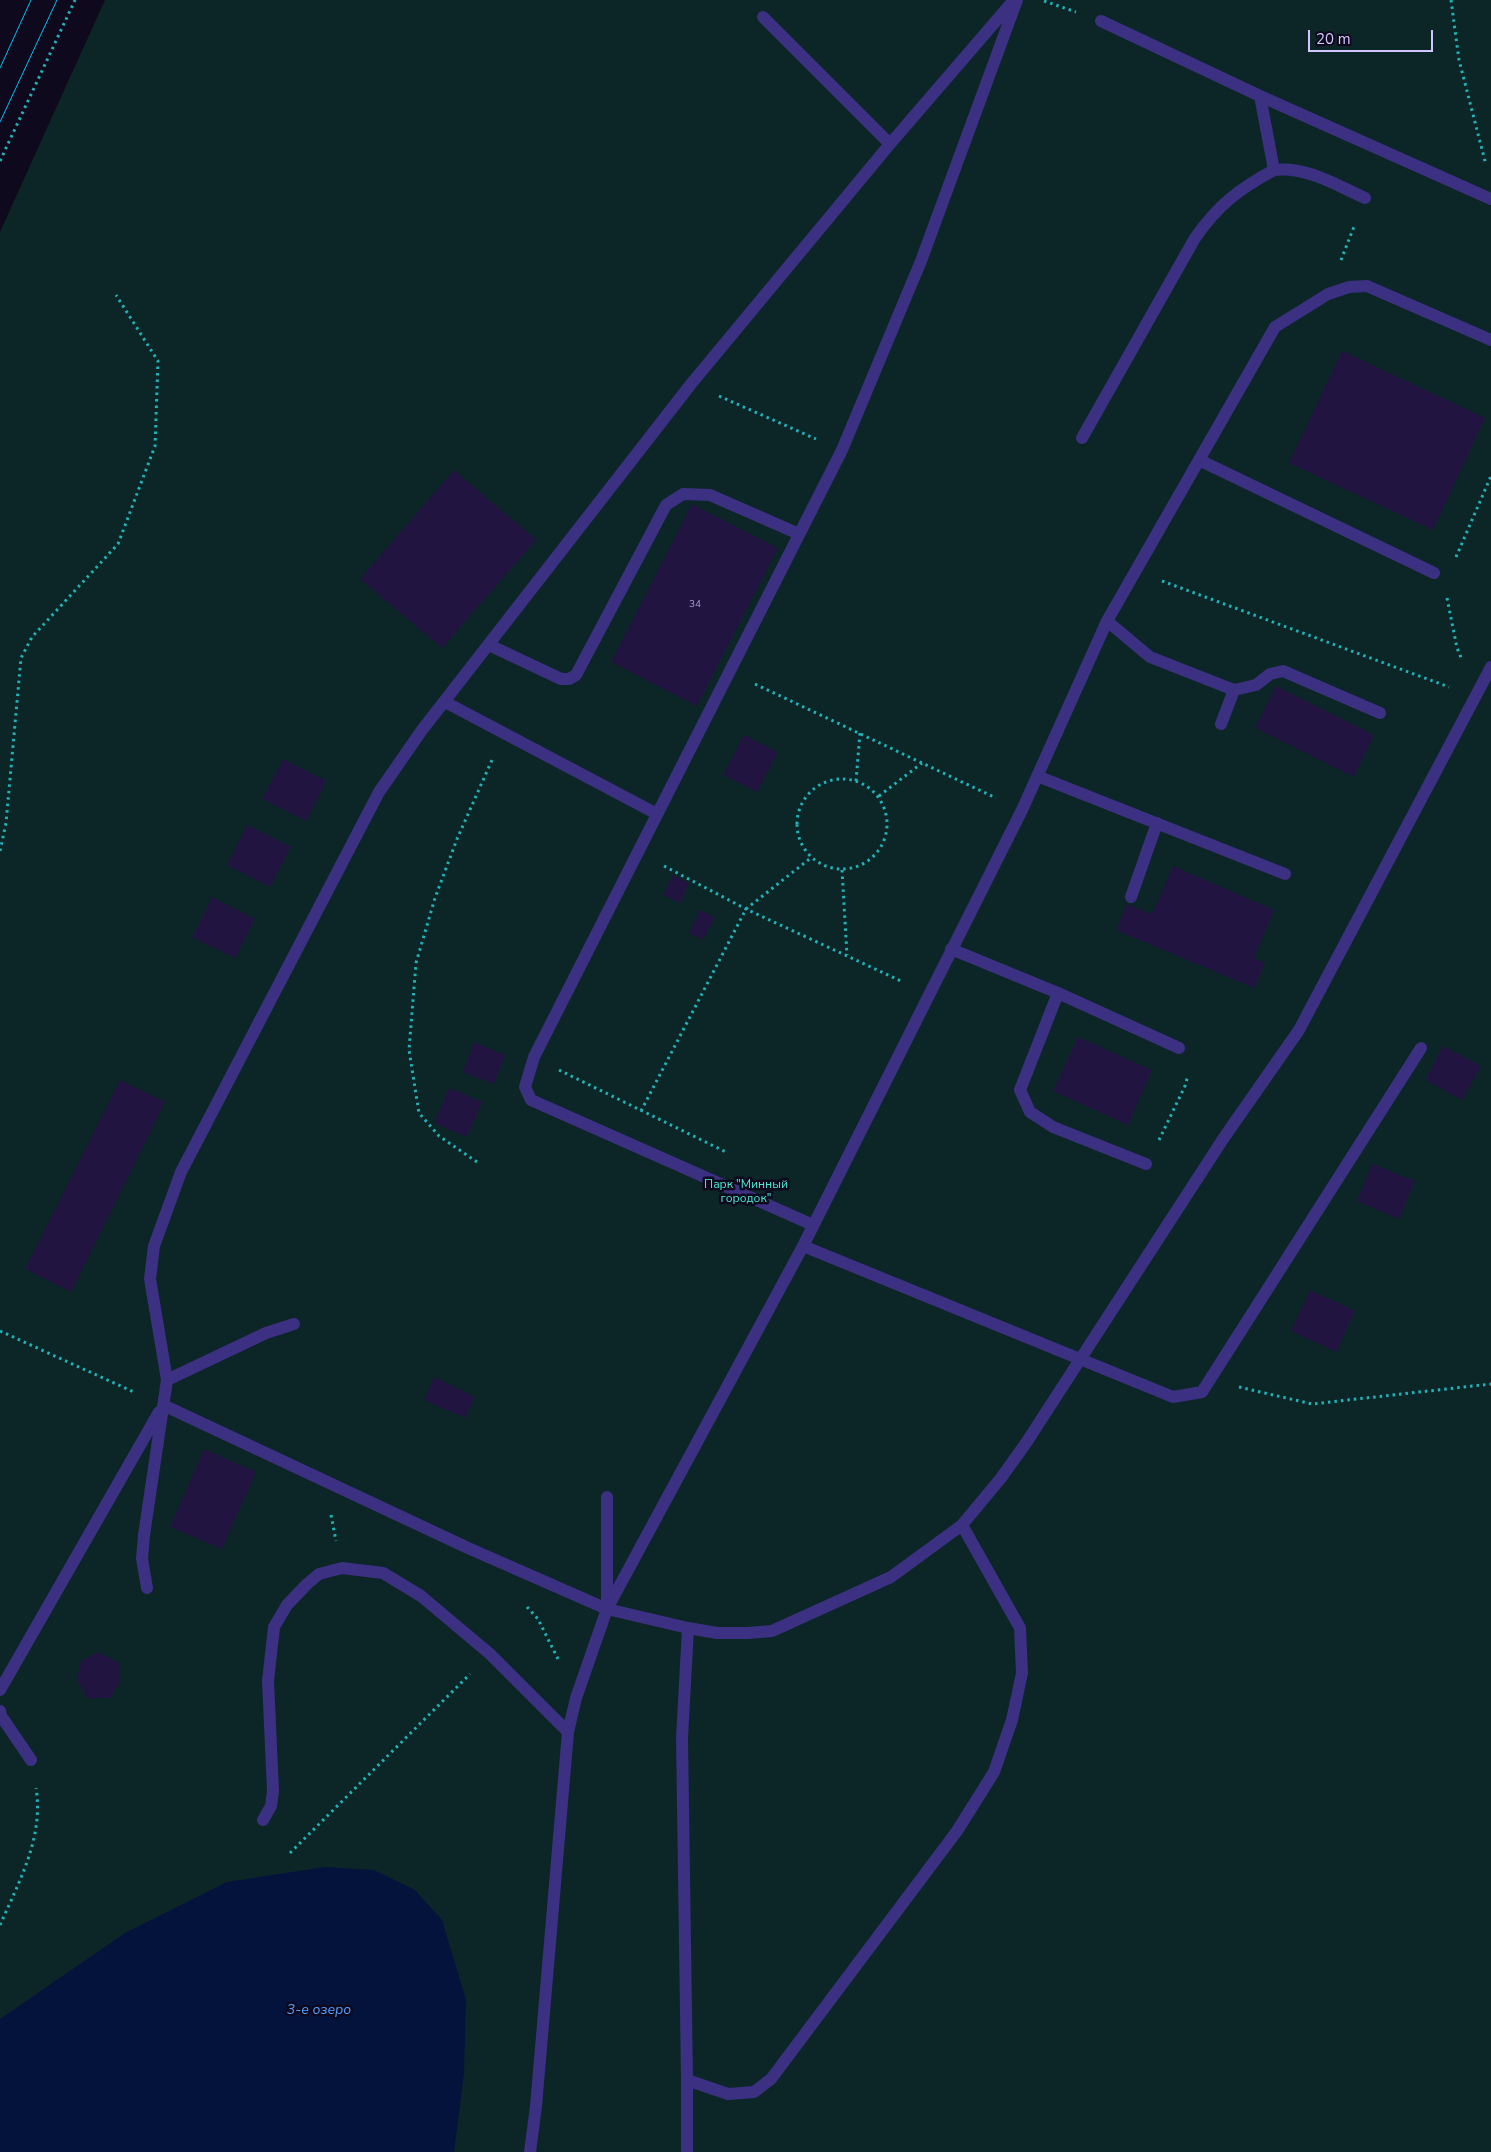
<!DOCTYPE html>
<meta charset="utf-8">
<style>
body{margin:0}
#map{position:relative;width:1491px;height:2152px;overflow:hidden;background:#0f091d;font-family:"Nunito Sans",sans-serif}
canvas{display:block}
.scale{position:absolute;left:1308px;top:30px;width:125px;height:22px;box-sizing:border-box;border:2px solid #d2c6ff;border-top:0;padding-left:6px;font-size:15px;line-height:18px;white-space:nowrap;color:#d2c6ff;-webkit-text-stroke:4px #0f091d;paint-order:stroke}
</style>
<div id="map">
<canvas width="1491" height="2152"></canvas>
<div class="scale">20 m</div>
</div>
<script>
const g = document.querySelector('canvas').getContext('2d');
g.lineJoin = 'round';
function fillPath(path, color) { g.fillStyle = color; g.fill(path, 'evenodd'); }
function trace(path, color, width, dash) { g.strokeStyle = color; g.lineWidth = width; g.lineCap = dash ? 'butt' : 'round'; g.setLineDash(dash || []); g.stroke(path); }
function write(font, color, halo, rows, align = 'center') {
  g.font = font + ' "Nunito Sans",sans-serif'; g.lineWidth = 5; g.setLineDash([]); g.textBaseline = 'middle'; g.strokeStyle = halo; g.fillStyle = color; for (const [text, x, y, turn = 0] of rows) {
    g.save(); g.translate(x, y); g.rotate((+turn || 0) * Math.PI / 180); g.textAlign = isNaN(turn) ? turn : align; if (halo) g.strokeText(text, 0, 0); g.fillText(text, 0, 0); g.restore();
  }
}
fillPath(new Path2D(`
 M105 0H1491V2152H0V232Z`), '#0c2628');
fillPath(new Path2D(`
 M325 1867 374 1870 415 1890 442 1920 466 2000 464 2073 454 2152H0V2019L125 1933 227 1882Z`), '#04133c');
fillPath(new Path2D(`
 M1342 351 1485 418 1433 530 1289 463Z
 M454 470 536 540 442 648 360 579Z
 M692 504 778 548 697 706 611 662Z
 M1276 686 1374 735 1354 777 1255 728Z
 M744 735 778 752 757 792 723 775Z
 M283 759 326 781 306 821 262 799Z
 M247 825 291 847 270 887 227 865Z
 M1173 866 1274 910 1254 958 1265 963 1254 988 1116 930 1127 904 1152 914Z
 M673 875 689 883 680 903 663 895Z
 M212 897 255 919 235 958 192 937Z
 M700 910 715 917 703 940 689 933Z
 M1078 1037 1152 1070 1128 1125 1053 1091Z
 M474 1042 505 1055 494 1084 463 1072Z
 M1443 1046 1481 1066 1462 1100 1425 1080Z
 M120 1080 165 1102 71 1292 25 1269Z
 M449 1088 482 1102 467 1137 434 1123Z
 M1372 1164 1415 1181 1399 1219 1357 1201Z
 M1310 1290 1355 1311 1336 1352 1291 1331Z
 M434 1377 475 1397 465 1418 424 1400Z
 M204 1449 256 1472 222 1549 170 1527Z
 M99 1652 119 1663 120 1681 110 1698H87L77 1680 81 1661Z`), '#211440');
trace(new Path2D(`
 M1451 0 1459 60 1486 165
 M1044 1 1076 12
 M0 161 75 0
 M1341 260 1355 224
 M719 396 816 439
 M1456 557 1491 476
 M1162 581 1449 687
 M1447 598 1457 648 1462 660
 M755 684 996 798
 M797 824a45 45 0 1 1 90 0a45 45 0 1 1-90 0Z
 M856 781 860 733
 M879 796 922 763
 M0 851 6 823 21 658 32 637 118 544 155 446 158 361 116 295
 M664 866 746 909 903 982
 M842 870 847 955
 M559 1070 728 1153
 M641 1111 746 909 812 857
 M1159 1140 1185 1086 1188 1075
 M477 1162 439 1136 419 1113 409 1050 416 963 435 898 457 839 492 760
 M0 1331 136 1393
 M1239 1387 1312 1404 1491 1384
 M331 1515 336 1541
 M527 1607 538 1619 558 1659
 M290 1853 470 1674
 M0 1925C19 1882 44 1837 36 1788`), '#21b2b8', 3, [2.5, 4]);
trace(new Path2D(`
 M763 17 890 144
 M1101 21 1260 96 1491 199
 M1274 170C1306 166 1336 185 1365 198
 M1082 438 1195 238C1218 205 1239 189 1274 170L1260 96
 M1199 460 1434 573
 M1107 621 1150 657 1234 690 1256 685 1270 674 1283 671 1380 713
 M489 645 561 679H569L576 675 666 505 683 494 710 495 799 534
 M445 702 657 814
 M1221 724 1234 690
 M1037 776 1285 874
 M1131 897 1157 823
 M951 949 1058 993 1179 1048
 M1058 993 1020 1090 1030 1112 1053 1127 1146 1164
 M813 1225 531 1100 525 1087 534 1057 842 450 921 261 1017 0
 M803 1246 1173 1397 1202 1392 1421 1048
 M167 1380 266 1333 294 1324
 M163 1405 468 1548 607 1609 688 1628 717 1633H748L772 1631 891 1577 962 1525 1001 1478 1026 1443 1223 1139 1299 1030 1491 667
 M607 1497V1606
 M147 1588 142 1559 144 1535 167 1380 150 1279 154 1246 181 1172 379 792 422 730 691 384 890 144 1014 0
 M688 1628 682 1738 687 2080 728 2094 754 2092 771 2079 957 1831 994 1772 1012 1720 1022 1673 1020 1628 962 1525
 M0 1690 159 1412
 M0 1711 1 1716 31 1760
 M263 1820 271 1806 273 1791 268 1681 274 1627 287 1605 307 1584 319 1574 342 1568 383 1573 421 1596 490 1654 568 1732
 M687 2080V2152
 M530 2152 536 2106 568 1732 576 1698 607 1609 803 1246 1022 810 1107 621 1275 327 1328 294 1349 287 1367 286 1491 340`), '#3b3081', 12);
trace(new Path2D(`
 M0 68 31 0
 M0 122 57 0`), '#00c1f1', 1);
write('10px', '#a69acf', null, [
 ["34",695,605]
]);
write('12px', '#47ead1', '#0f091d', [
 ["Парк \"Минный",746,1185],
 ["городок\"",746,1199]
]);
write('italic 14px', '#549fff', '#0f091d', [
 ["3-е озеро",319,2011]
]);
</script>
